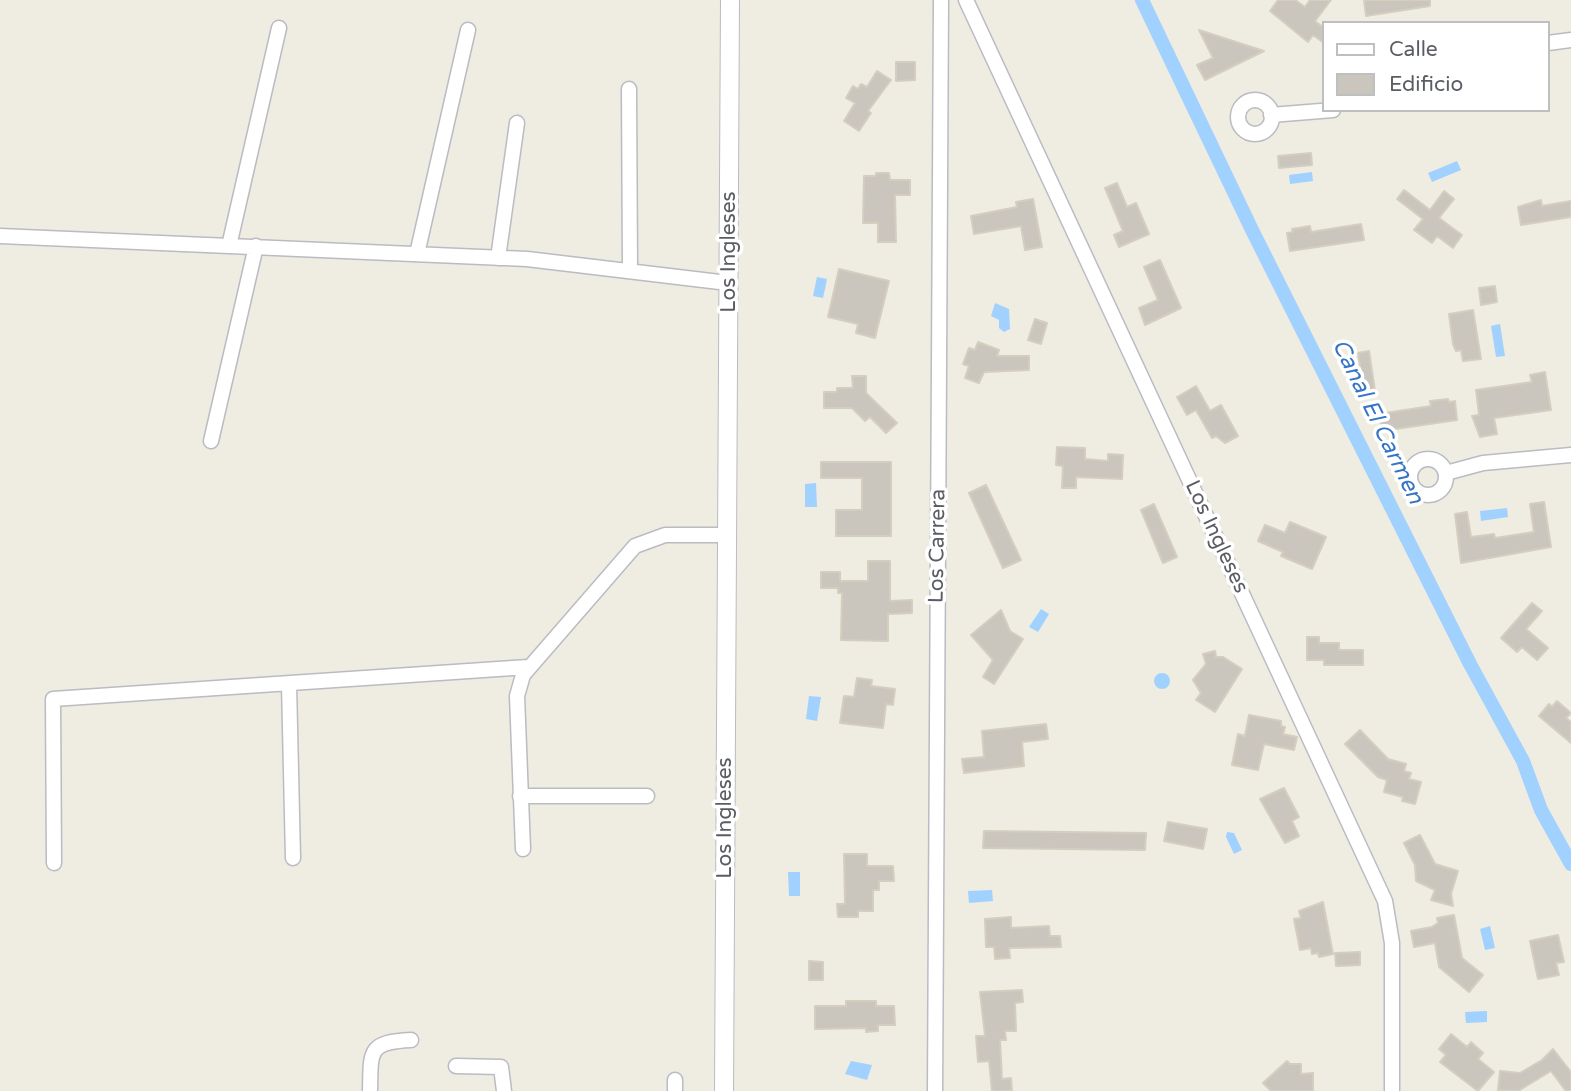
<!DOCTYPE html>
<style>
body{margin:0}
#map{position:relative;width:1571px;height:1091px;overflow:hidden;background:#efece1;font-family:"Varela Round",sans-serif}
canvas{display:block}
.legend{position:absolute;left:1322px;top:21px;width:228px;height:91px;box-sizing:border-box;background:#fff;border:2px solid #bdbfc1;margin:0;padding:9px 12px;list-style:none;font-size:21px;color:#5a5e64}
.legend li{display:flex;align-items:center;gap:14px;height:35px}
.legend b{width:35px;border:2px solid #bdbfc1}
</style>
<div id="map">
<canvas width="1571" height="1091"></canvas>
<ul class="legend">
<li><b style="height:9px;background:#fff"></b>Calle</li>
<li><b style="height:19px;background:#cac6be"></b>Edificio</li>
</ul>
</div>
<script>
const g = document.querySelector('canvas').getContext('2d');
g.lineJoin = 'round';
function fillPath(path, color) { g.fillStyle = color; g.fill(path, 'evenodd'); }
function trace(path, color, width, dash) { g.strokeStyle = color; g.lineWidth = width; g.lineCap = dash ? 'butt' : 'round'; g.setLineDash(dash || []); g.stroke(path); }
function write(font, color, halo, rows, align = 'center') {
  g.font = font + ' "Varela Round",sans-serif'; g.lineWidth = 7; g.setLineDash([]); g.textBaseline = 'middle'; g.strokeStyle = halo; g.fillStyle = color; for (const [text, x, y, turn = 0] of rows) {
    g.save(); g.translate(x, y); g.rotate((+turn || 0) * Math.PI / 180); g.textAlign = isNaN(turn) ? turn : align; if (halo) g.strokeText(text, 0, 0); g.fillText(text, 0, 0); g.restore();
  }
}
fillPath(new Path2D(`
 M1457 161 1461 170 1432 182 1428 173Z
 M1312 172 1313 181 1290 184 1289 175Z
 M817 277 827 279 823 298 813 296Z
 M995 303 1009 309 1010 329 1004 332 999 328V320L991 316Z
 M1500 324 1505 356 1496 357 1491 326Z
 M816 483 817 507H805V484Z
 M1507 508 1508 517 1481 521 1480 511Z
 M1041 609 1049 614 1038 632 1029 627Z
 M1154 681a8 8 0 1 1 16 0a8 8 0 1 1-16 0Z
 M809 696 821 697 817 721 806 719Z
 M1227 832 1234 833 1242 850 1234 854 1226 837Z
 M788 872H800V896H789Z
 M992 890 993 901 969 903 968 891Z
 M1490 926 1495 948 1485 950 1480 929Z
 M1487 1011V1022L1466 1023 1465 1012Z
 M851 1061 872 1065 867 1080 845 1074Z`), '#a1d1ff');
trace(new Path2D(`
 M1142 0 1252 230 1470 664 1523 761 1541 810 1571 864`), '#a1d1ff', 14);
const building = new Path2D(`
 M1278 0H1295L1305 7 1310 0H1331L1315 21 1324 28V43L1313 35 1308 42 1270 11Z
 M1364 0H1430V6L1366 16Z
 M1199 30 1264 51 1205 80 1197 65 1213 58Z
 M896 62H915V80L896 81Z
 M877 71 891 80 868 111 871 113 859 131 844 121 855 103 846 98 853 86 858 89 861 84 867 87Z
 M1311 153 1312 165 1279 168 1278 156Z
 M876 173H889L890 180H910V195H895L896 242H878V223H863L864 176H876Z
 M1117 183 1127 207 1136 203 1149 234 1119 247 1114 235 1123 231 1105 188Z
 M1404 190 1430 210 1444 191 1454 199 1439 218 1462 235 1453 248 1437 236 1432 243 1414 230 1423 219 1397 199Z
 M1033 199 1042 247 1025 250 1021 226 974 234 971 216 1017 207 1016 202Z
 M1541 200 1542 206 1571 201V217L1521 225 1518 207Z
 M1361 224 1364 240 1290 251 1287 233 1293 232 1292 229 1310 226 1311 232Z
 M1160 260 1181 308 1145 325 1139 308 1158 300 1144 267Z
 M839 269 889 281 875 338 856 333 858 324 828 317Z
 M1495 286 1497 302 1481 305 1479 288Z
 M1473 310 1481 359 1463 361 1461 350 1456 351 1453 344 1449 314Z
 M1035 319 1047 323 1041 344 1028 340Z
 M978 342 999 350 997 356H1029V370L984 372 979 383 965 378 969 366 963 364 969 348 975 350Z
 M1369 351 1375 391 1364 393 1358 353Z
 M1545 372 1551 410 1494 418 1497 434 1480 437 1472 416 1479 415 1476 390 1532 382 1530 375Z
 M852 376H866V393L897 423 886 433 870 417 865 421 852 408H824V392H837V388H853Z
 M1196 386 1210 411 1221 405 1238 436 1225 443 1216 436 1212 438 1196 410 1187 415 1177 397Z
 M1448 399 1449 402 1455 401 1457 420 1382 431 1379 414 1431 406 1430 401Z
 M1057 447 1085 448V459L1108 461V454L1123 455 1122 479 1076 477V488H1062L1063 466 1056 465Z
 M821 462H891V536H836V510H862V478H821Z
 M986 485 1021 560 1003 568 969 493Z
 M1544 502 1551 547 1461 563 1455 514 1467 512 1471 537 1494 534 1495 538 1534 532 1530 504Z
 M1154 504 1177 557 1163 563 1141 510Z
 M1290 522 1326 537 1312 569 1281 556 1283 552 1258 541 1265 525 1285 533Z
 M868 561H890V601L912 600V613L888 614V641L841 640 842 593H838V588H821V572H840V581H868Z
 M1532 603 1542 611 1526 629 1548 648 1537 660 1522 647 1517 652 1501 638Z
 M1001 610 1010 631 1023 639 994 684 983 677 993 660 971 635Z
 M1307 637H1319V643H1339V650H1363V665H1324V660H1307Z
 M1215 651 1216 657H1223L1242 669 1215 712 1196 700 1201 693 1193 680 1206 664 1203 654Z
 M857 678 872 680 871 686 895 689 893 705 886 704 883 728 840 723 844 696 854 697Z
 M1557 701 1571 713 1566 718 1571 722V743L1539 716 1549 704 1552 707Z
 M1249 715 1281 721V726L1285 727 1283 734 1297 737 1294 750 1264 744 1258 770 1232 765 1238 734 1245 736Z
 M1046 724 1048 739 1022 742 1024 766 964 773 962 759 984 757 982 731Z
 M1360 730 1388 759 1406 764 1404 771 1411 773 1409 779 1421 782 1415 804 1402 801 1403 797 1384 792 1387 780 1378 777 1345 744Z
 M1284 788 1299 817 1292 821 1299 836 1285 843 1260 799Z
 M1168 822 1207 829 1203 849 1164 841Z
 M984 831 1146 833 1145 850 983 848Z
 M1420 835 1435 864 1458 871 1451 894 1453 906 1431 900 1435 890 1416 881 1415 865 1404 843Z
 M844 854H867V866H893L894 881H879V890H873V911H858V917H838L837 904H845Z
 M1323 902 1333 954 1319 957 1318 953 1312 954 1311 948 1300 950 1294 919 1301 918 1299 911Z
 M1454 915 1462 958 1483 975 1469 992 1439 967 1435 943 1414 947 1411 931 1432 927 1438 923 1437 918Z
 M1011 917V928L1049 926 1050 936H1060L1061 947 1009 948 1010 958 995 959 994 947H986L985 919Z
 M1558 935 1564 962 1556 963 1559 975 1538 979 1530 941Z
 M1360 952V965L1336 966 1335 953Z
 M809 961 823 962V980H809Z
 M1022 990 1023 1002 1015 1003 1016 1031H1005L1006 1040H1000L1002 1079 1011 1078 1012 1091H992L989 1061 978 1062 976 1036H985L980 992Z
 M846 1001H876V1006H894L895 1025H878V1031L866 1032V1028L815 1029V1006H846Z
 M1451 1034 1467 1047 1471 1042 1483 1053 1478 1059 1494 1072 1478 1091 1440 1062 1446 1055 1439 1049Z
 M1553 1049 1571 1072V1091H1566L1551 1071 1518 1091 1498 1090 1500 1071 1520 1073 1542 1060Z
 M1287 1061 1290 1064H1301V1074L1313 1073V1091H1271L1263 1083Z`);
fillPath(building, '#cac6be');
trace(building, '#d4cebf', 2);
const minor = new Path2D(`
 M966 0 1385 901 1392 943V1091
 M1548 43 1571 40
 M629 89 630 270
 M1238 117a17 17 0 1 1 34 0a17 17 0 1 1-34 0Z
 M1271 115 1333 110
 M0 236 527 259 728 283
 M229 246 279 28
 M417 254 468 30
 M498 258 517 123
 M211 441 256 246
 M1410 477a18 18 0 1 1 36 0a18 18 0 1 1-36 0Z
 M1446 473 1483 463 1571 455
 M289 684 293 858
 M520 796H647
 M523 849 517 696 523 675 635 546 665 535H727
 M54 863 53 699 528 667
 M456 1066 501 1067 504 1091
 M370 1091C371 1052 367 1042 411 1040
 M675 1091V1080
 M935 1091 941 0`);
const tertiary = new Path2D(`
 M724 1091 730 0`);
trace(minor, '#b9bcc2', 17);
trace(tertiary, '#b9bcc2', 20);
trace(minor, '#fff', 14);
trace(tertiary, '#fff', 18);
write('21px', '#5a5e64', '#fff', [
 ["Los Ingleses",729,252,-90],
 ["Los Ingleses",1216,537,65],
 ["Los Carrera",938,546,-89],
 ["Los Ingleses",725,818,-90]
]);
write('italic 23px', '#3574c6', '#fff', [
 ["Canal El Carmen",1377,422,64]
]);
</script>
